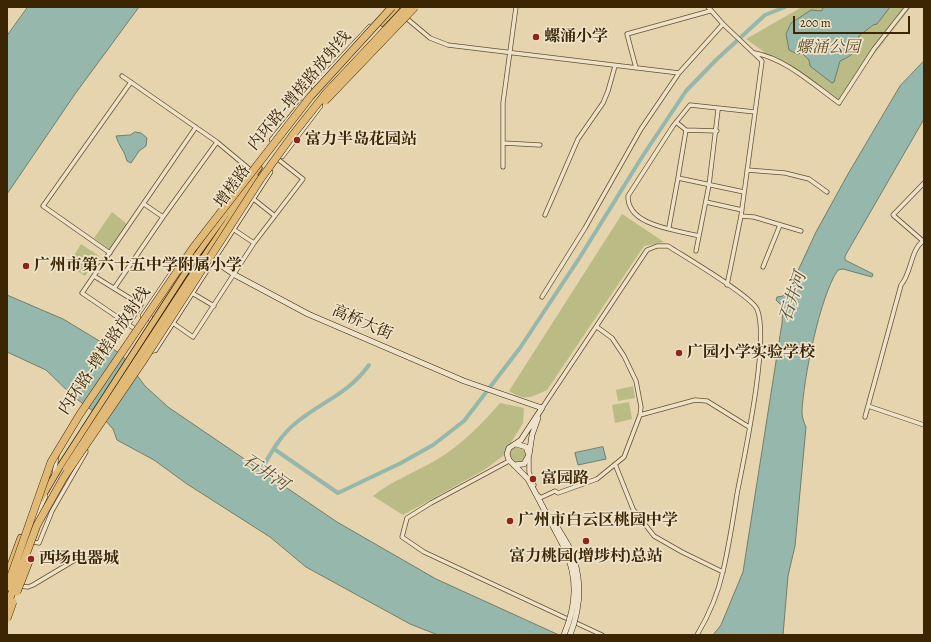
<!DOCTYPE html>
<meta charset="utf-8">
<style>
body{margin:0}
#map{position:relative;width:931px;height:642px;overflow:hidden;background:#e5d4ae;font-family:Alegreya,serif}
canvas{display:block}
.frame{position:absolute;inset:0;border:8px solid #3b2503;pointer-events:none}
.scale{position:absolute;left:793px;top:16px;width:117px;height:18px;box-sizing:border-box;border:2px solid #3b2503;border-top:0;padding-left:5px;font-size:12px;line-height:14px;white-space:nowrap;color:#3b2503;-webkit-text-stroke:3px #eee3ca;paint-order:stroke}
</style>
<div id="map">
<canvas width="931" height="642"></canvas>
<div class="frame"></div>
<div class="scale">200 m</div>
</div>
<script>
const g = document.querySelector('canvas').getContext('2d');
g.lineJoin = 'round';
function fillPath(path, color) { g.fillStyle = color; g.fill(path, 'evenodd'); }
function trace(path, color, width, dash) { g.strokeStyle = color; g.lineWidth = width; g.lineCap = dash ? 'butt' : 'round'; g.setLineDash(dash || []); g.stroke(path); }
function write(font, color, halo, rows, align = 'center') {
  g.font = font + ' Alegreya,"Noto Serif SC",serif'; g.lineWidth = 3.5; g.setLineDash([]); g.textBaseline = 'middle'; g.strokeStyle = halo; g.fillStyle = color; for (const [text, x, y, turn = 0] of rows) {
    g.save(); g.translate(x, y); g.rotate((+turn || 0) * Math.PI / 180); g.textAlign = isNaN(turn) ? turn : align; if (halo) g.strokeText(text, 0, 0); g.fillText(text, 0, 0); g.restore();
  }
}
fillPath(new Path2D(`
 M802 7H911L836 103 746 39Z
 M112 212 127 224 109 249 94 238Z
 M622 214 664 242 644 246 547 390C530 398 525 401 509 391Z
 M81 244 99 256 85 276 68 265Z
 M633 386 635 398 618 401 616 390Z
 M629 402 632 419 615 423 612 405Z
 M500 403 524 408 523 423 503 456 484 470 403 515 373 496C393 480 416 472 438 459 462 444 481 425 500 403Z
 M510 455a8 8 0 1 1 16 0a8 8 0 1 1-16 0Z`), '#bbbb86');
const water = new Path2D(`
 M28 7H139L75 94 7 194V36Z
 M824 7H890L877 24 873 25 859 36C858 51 853 55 840 61L834 82 832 83 810 66 809 60 802 53 797 54 789 50 786 34 791 23 811 10 821 11Z
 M924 61V119L845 256V260L873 274 872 277 843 269 838 270C820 295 803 381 802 412 802 417 804 423 806 427L795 546 788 576 783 635H713L721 625 743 572 782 323 783 307 776 300 777 297 783 296 789 290 816 232 848 174 900 86Z
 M135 132 141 133 147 138 146 146 139 151 131 163 127 161C125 151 118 145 116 136L130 135Z
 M7 295 63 319 121 354 145 386 168 407 337 522 436 579 559 635H438L410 624 306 567 270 537 187 484 154 460 117 440 113 429 105 420 74 397 46 370 7 352Z
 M603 447 606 459 578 465 575 453Z`);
fillPath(water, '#96b8ac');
trace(water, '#727d68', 1);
trace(new Path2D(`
 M274 449 338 493 401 463 433 445 464 421 520 348 580 257 642 157 686 91 716 60 765 15 785 7
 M259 474C269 456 280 435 297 422 323 401 348 394 369 365`), '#96b8ac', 4);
const street = new Path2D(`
 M708 7 723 24 762 61 741 216 727 285
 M405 17 430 38 448 45 679 73
 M755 53C786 59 814 85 839 103L874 49 907 7
 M636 68 627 34 710 11
 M122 76 217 142 253 172
 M676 122 686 130
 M503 143 540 145
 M503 167V103L516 7
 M747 170 785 173 809 179 827 192
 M678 178 686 130 717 131
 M251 197 275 216
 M706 202 742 210
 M144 204 163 217
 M545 215 578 139 603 103 608 91 615 66
 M741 216 754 217 801 231
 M669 227 678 178 744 192
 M233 229 254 243
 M699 236C677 230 627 226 628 196L673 126 690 105 755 112
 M696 251 709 185 718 110
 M110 253 43 206 131 82
 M763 267 780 225
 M94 276 141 305 128 325
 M115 287 163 217 217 142
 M192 293 214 306
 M542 297 585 228 641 129 679 73 723 24
 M173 323 193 337 254 243 303 179 279 160
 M135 329 82 293 196 127
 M868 406 924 425
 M542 408 647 250 657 246H668C685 257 750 295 757 309 770 338 744 458 737 494 733 520 729 546 723 571 718 594 709 615 697 635
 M640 415 695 400 707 401 749 427
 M865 417 901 285C912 272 910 251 923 241L893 215 924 183
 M529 458V472L534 485
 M509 461 431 503 407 518 402 537 424 552 602 635
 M615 464 633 509 654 536 682 552 723 572
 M54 475 57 455
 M539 496 540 498 555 491 558 493 597 479 624 457 640 415 641 407 636 381 624 356 612 338 597 327
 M33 542 39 543 52 511 86 452 85 446
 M19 586 28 587 33 585 80 557`);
const secondary = new Path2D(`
 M314 87 370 27
 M272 140 302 103
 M282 156 320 106
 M213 260 235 275 308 314 464 381 542 408
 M147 313 152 321 163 325
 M143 316 178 264
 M148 351 155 350 270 172
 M542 408 521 440 509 448 507 454 509 460 528 479 564 547
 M529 455 532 435 538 418
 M514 465 524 464 529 455 526 447 516 444
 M32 525 45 496
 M556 525 568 545`);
const primary = new Path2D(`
 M382 23 397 7
 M196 256 259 168
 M201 261 257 178
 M41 499 61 465`);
const highway = new Path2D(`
 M7 576 21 538`);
trace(street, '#66512e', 5);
trace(secondary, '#3b2503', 6);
trace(primary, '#3b2503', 7);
trace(highway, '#3b2503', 8);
trace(street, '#eee3ca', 3.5);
trace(secondary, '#eee3ca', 5);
trace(primary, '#e2ba77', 5.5);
trace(highway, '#e2ba77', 7);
const secondaryBridge = new Path2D(`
 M568 545C583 575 582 604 570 635
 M564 547C578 577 577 604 564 635`);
const primaryBridge = new Path2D(`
 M61 465 196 256
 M66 468 201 261`);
const highwayBridge = new Path2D(`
 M325 101 415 7
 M7 587 51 462 80 414 193 248 310 97 392 7
 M17 592 30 559
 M7 606 37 525 64 477 143 361 260 180 292 136 326 93 407 7
 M7 619 13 602`);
trace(secondaryBridge, '#3b2503', 6, []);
trace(primaryBridge, '#3b2503', 7, []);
trace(highwayBridge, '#3b2503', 8, []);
trace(secondaryBridge, '#eee3ca', 5);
trace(primaryBridge, '#e2ba77', 5.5);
trace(highwayBridge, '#e2ba77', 7);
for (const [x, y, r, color] of [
 [536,37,4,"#8f2418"],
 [297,140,4,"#8f2418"],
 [26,266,4,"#8f2418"],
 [679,353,4,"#8f2418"],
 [533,479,4,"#8f2418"],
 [510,521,4,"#8f2418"],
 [586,541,4,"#8f2418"],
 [31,559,4,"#8f2418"]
]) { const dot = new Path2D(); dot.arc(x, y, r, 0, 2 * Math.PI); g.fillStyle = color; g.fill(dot); trace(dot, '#eee3ca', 1.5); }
write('bold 16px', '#3b2503', '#eee3ca', [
 ["螺涌小学",544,37],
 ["富力半岛花园站",305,140],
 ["广州市第六十五中学附属小学",34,266],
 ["广园小学实验学校",687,353],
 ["富园路",541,479],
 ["广州市白云区桃园中学",518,521],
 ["富力桃园(增埗村)总站",586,557,"center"],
 ["西场电器城",39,559]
], 'left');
write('italic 16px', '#5b4a24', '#eee3ca', [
 ["螺涌公园",828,48]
]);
write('16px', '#3b2503', '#eee3ca', [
 ["内环路-增槎路放射线",300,91,-50],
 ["增槎路",233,187,-54],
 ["高桥大街",362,323,23],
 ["内环路-增槎路放射线",105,351,-56]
]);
write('italic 17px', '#524a2d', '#eee3ca', [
 ["石井河",794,297,-72],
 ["石井河",265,473,34]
]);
</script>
